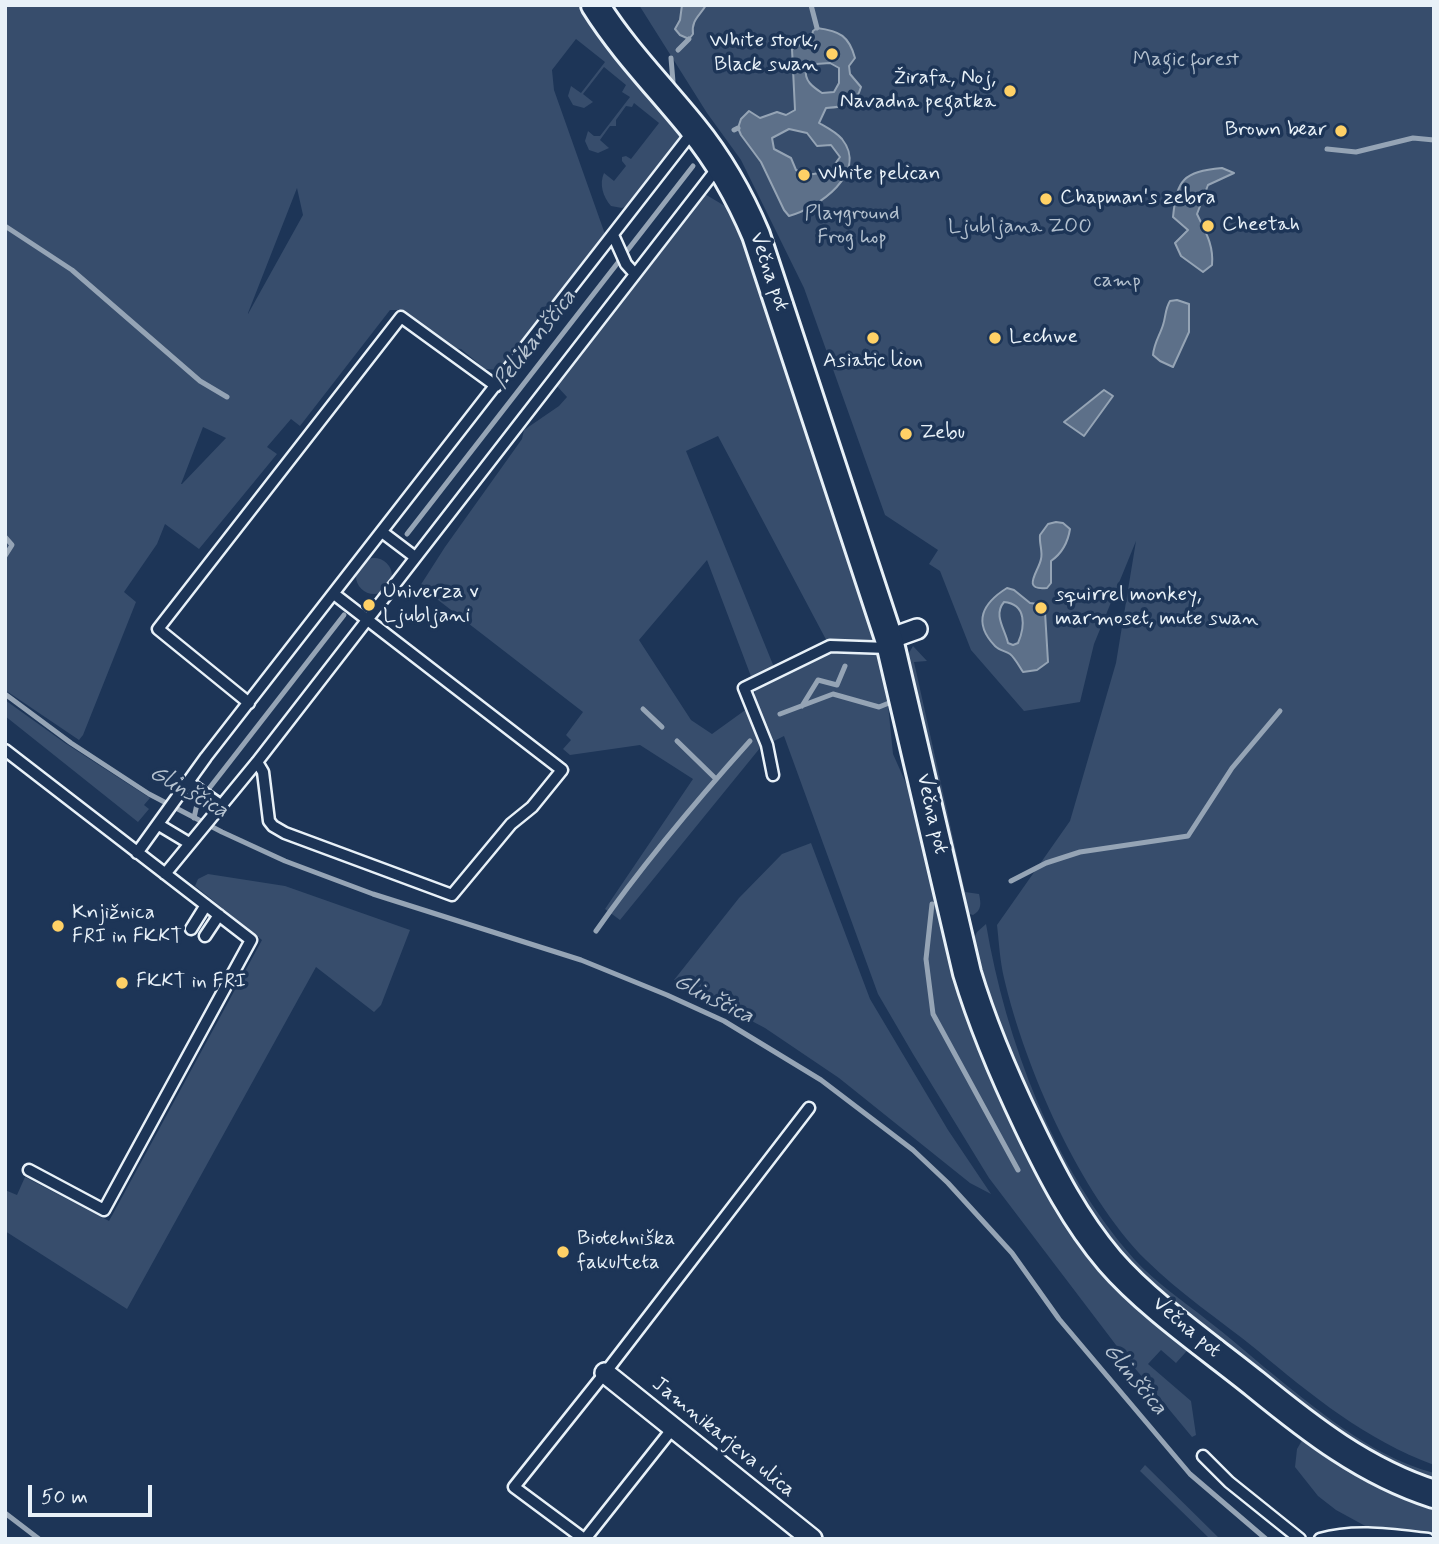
<!DOCTYPE html>
<meta charset="utf-8">
<style>
body{margin:0}
#map{position:relative;width:1439px;height:1544px;overflow:hidden;background:#1d3557;font-family:Mynerve,sans-serif}
canvas{display:block}
.frame{position:absolute;inset:0;border:7px solid #e8f1f8;pointer-events:none}
.scale{position:absolute;left:28px;top:1485px;width:124px;height:32px;box-sizing:border-box;border:4px solid #e8f1f8;border-top:0;padding-left:9px;font-size:21px;line-height:24px;white-space:nowrap;color:#e8f1f8;-webkit-text-stroke:5px #1d3557;paint-order:stroke}
</style>
<div id="map">
<canvas width="1439" height="1544"></canvas>
<div class="frame"></div>
<div class="scale">50 m</div>
</div>
<script>
const g = document.querySelector('canvas').getContext('2d');
g.lineJoin = 'round';
function fillPath(path, color) { g.fillStyle = color; g.fill(path, 'evenodd'); }
function trace(path, color, width, dash) { g.strokeStyle = color; g.lineWidth = width; g.lineCap = dash ? 'butt' : 'round'; g.setLineDash(dash || []); g.stroke(path); }
function write(font, color, halo, rows, align = 'center') {
  g.font = font + ' Mynerve,sans-serif'; g.lineWidth = 7; g.setLineDash([]); g.textBaseline = 'middle'; g.strokeStyle = halo; g.fillStyle = color; for (const [text, x, y, turn = 0] of rows) {
    g.save(); g.translate(x, y); g.rotate((+turn || 0) * Math.PI / 180); g.textAlign = isNaN(turn) ? turn : align; if (halo) g.strokeText(text, 0, 0); g.fillText(text, 0, 0); g.restore();
  }
}
fillPath(new Path2D(`
 M5 5H585L681 131 678 143 629 205 622 208 611 206C603 197 599 184 604 173L614 181 626 166 622 161V157L626 156 631 159 659 123 634 103 632 107 626 106 616 120V126H610L600 140 609 148 598 153 589 150 585 141 588 131 594 136H600L630 97 622 92 626 85 604 67 583 94 593 102 584 108 573 105 568 96 571 86 581 93 605 62 576 39 552 70 554 90 606 237 511 360 499 370 485 369 461 349 440 347 398 310H390L300 426 291 419 267 447 277 454 199 549 165 524 157 544 124 592 136 602 83 735 79 740 5 690ZM297 188 303 215 248 314V313ZM203 427 226 438 182 484H181Z
 M639 5H1434V1465C1366 1440 1311 1395 1257 1350 1220 1320 1179 1293 1146 1260 1080 1194 1025 1068 1004 978 1000 961 999 943 997 925L1070 821 1116 663 1136 541 1094 644 1080 702 1024 711 971 650 940 571 929 564 938 550 885 515 804 288 741 160 707 113Z
 M703 193 730 209 746 244 758 279 884 665 893 754 913 799 916 813 1035 1159 1193 1344 1176 1363 1161 1350 1148 1364 1191 1401 1196 1435 1192 1437 1119 1349 989 1178 913 1054 878 994 784 736 760 748 620 920 605 909 693 779 640 745 570 755 563 749 571 740 566 735 583 712 420 586 445 547 522 439 524 430 559 406 567 397 555 384ZM718 436 831 649 776 672 686 451ZM707 560 755 687V703L712 734 691 720 639 640Z
 M356 576a18 18 0 1 1 36 0a18 18 0 1 1-36 0Z
 M913 646 927 661 914 662 965 892 979 894C981 903 982 910 973 915L963 912 905 660Z
 M5 700 65 743 150 798 144 805 149 809 138 822 5 716Z
 M811 843 870 999 948 1130 991 1194 970 1183 839 1078 765 1028 674 980 739 898 782 854Z
 M208 874 285 886 410 930 381 1005 374 1012 316 967 127 1309 5 1231V1190L17 1195 25 1177 109 1221 262 940 195 886 198 879Z
 M986 924C1006 1042 1054 1169 1134 1259 1156 1283 1182 1300 1207 1320 1227 1335 1245 1351 1264 1367 1315 1408 1370 1456 1434 1473V1486L1376 1461 1148 1286 1091 1225 993 1029 972 942 977 932Z
 M1304 1437 1434 1502V1538L1380 1533 1369 1528 1336 1510 1318 1496 1295 1467 1297 1449Z
 M1145 1465 1220 1539H1210L1140 1471Z`), '#374d6c');
const water = new Path2D(`
 M682 5H706C700 16 691 20 693 34L689 39 680 35 675 29 680 20Z
 M817 28C840 31 849 36 855 58L849 66 850 74 861 87C856 106 843 107 826 108L819 123C826 127 836 132 842 139 869 173 818 208 789 216L784 210 761 162 741 135 738 128 741 119 749 111 760 118 777 112 786 115 795 110 792 49 811 39 813 31ZM830 63 839 68V83L834 92 822 93C813 87 804 81 806 69L816 64ZM789 129 807 133 817 146 831 145 840 157 830 171 808 175 796 170 791 158 774 149 772 138Z
 M1222 168 1234 173 1208 185 1197 214C1205 231 1214 245 1212 265L1203 272 1181 256 1175 243 1188 230 1173 217C1177 179 1183 172 1222 168Z
 M1177 300 1189 304V332L1173 367 1160 361 1153 355C1154 343 1160 335 1163 325 1166 316 1165 309 1170 301Z
 M1104 390 1113 396 1084 436 1064 422Z
 M1056 522 1063 523 1070 529C1068 542 1061 554 1051 561V583L1047 588C1020 591 1039 571 1041 559 1043 551 1039 544 1040 535L1048 524Z
 M1007 588 1014 590 1030 603 1038 604 1045 612 1048 662 1037 670 1023 672C1019 666 1015 658 1010 654 1005 651 999 650 995 646 972 622 983 603 1007 588ZM1004 602C1027 604 1025 627 1018 643L1013 645 1008 643C1005 629 993 615 1004 602Z`);
fillPath(water, '#5d7089');
trace(water, '#95a4b5', 2);
trace(new Path2D(`
 M811 5 817 28
 M678 50 689 39
 M671 58 673 82
 M734 130 738 128
 M1327 149 1356 152 1413 138 1434 140
 M5 226 72 270 200 381 227 397
 M407 534 693 166
 M5 537 12 545 5 556
 M5 694 71 743 149 794 222 832 285 861 373 894 581 960 667 995 724 1021 821 1080 913 1150 948 1183 1012 1253 1059 1319 1190 1474 1266 1539
 M802 706 818 680 837 685 845 666
 M643 709 662 727
 M780 714 833 694 879 707 889 703
 M677 741 716 779
 M194 818 197 804 344 615
 M1011 881 1046 863 1080 852 1188 836 1232 768 1280 711
 M932 904 926 959 933 1014 1018 1170
 M596 931C643 864 696 801 750 741
 M5 1513 39 1539`), '#95a4b5', 5);
const service = new Path2D(`
 M613 235 626 264 635 274
 M382 532 415 557
 M249 703 158 629 401 317 496 386
 M5 750 251 940 104 1210 29 1170
 M257 762 263 772 269 821 273 826 285 833 452 895 511 824 532 807 562 770 334 594
 M773 775 767 745 744 688 830 646 888 648
 M188 782 222 806
 M159 825 189 843
 M137 853 206 757 694 130
 M165 874 257 762 719 166
 M191 929 206 905
 M205 936 219 915
 M1203 1456 1229 1482 1300 1539
 M584 1539 514 1487 605 1373 809 1108
 M585 1539 673 1428
 M1320 1539C1355 1529 1392 1535 1428 1539`);
const minor = new Path2D(`
 M889 639 917 629
 M605 1373 812 1539`);
const secondary = new Path2D(`
 M595 5C623 50 660 87 693 128 719 160 740 197 756 235L889 639 967 973C983 1026 1004 1075 1028 1125 1051 1173 1075 1220 1110 1261 1148 1305 1209 1347 1255 1384 1310 1429 1365 1472 1434 1494`);
trace(service, '#e8f1f8', 15);
trace(minor, '#e8f1f8', 24);
trace(secondary, '#e8f1f8', 32);
trace(service, '#1d3557', 10);
trace(minor, '#1d3557', 19);
trace(secondary, '#1d3557', 26);
for (const [x, y, r, color] of [
 [832,54,7,"#ffd166"],
 [1010,91,7,"#ffd166"],
 [1341,131,7,"#ffd166"],
 [804,175,7,"#ffd166"],
 [1046,199,7,"#ffd166"],
 [1208,226,7,"#ffd166"],
 [873,338,7,"#ffd166"],
 [995,338,7,"#ffd166"],
 [906,434,7,"#ffd166"],
 [369,605,7,"#ffd166"],
 [1041,608,7,"#ffd166"],
 [58,926,7,"#ffd166"],
 [122,983,7,"#ffd166"],
 [563,1252,7,"#ffd166"]
]) { const dot = new Path2D(); dot.arc(x, y, r, 0, 2 * Math.PI); g.fillStyle = color; g.fill(dot); trace(dot, '#1d3557', 2.5); }
write('21px', '#e8f1f8', '#1d3557', [
 ["White stork,",818,42,"right"],
 ["Black swan",818,66,"right"],
 ["Žirafa, Noj,",996,79,"right"],
 ["Navadna pegatka",996,103,"right"],
 ["Brown bear",1327,131,"right"],
 ["White pelican",818,175],
 ["Chapman's zebra",1060,199],
 ["Cheetah",1222,226],
 ["Lechwe",1009,338],
 ["Asiatic lion",873,362,"center"],
 ["Zebu",920,434],
 ["Univerza v",383,593],
 ["Ljubljani",383,617],
 ["squirrel monkey,",1055,596],
 ["marmoset, mute swan",1055,620],
 ["Knjižnica",72,914],
 ["FRI in FKKT",72,938],
 ["FKKT in FRI",136,983],
 ["Biotehniška",577,1240],
 ["fakulteta",577,1264]
], 'left');
write('21px', '#b3c0ce', '#1d3557', [
 ["Magic forest",1186,61],
 ["Playground",852,215],
 ["Frog hop",852,239],
 ["Ljubljana ZOO",1020,228],
 ["camp",1117,282]
]);
write('21px', '#e8f1f8', '#1d3557', [
 ["Večna pot",768,272,71],
 ["Večna pot",931,814,77],
 ["Večna pot",1186,1328,40],
 ["Jamnikarjeva ulica",723,1438,39]
]);
write('italic 23px', '#b7c4d1', '#1d3557', [
 ["Pelikanščica",536,340,-52],
 ["Glinščica",188,793,29],
 ["Glinščica",713,1000,26],
 ["Glinščica",1134,1380,50]
]);
</script>
